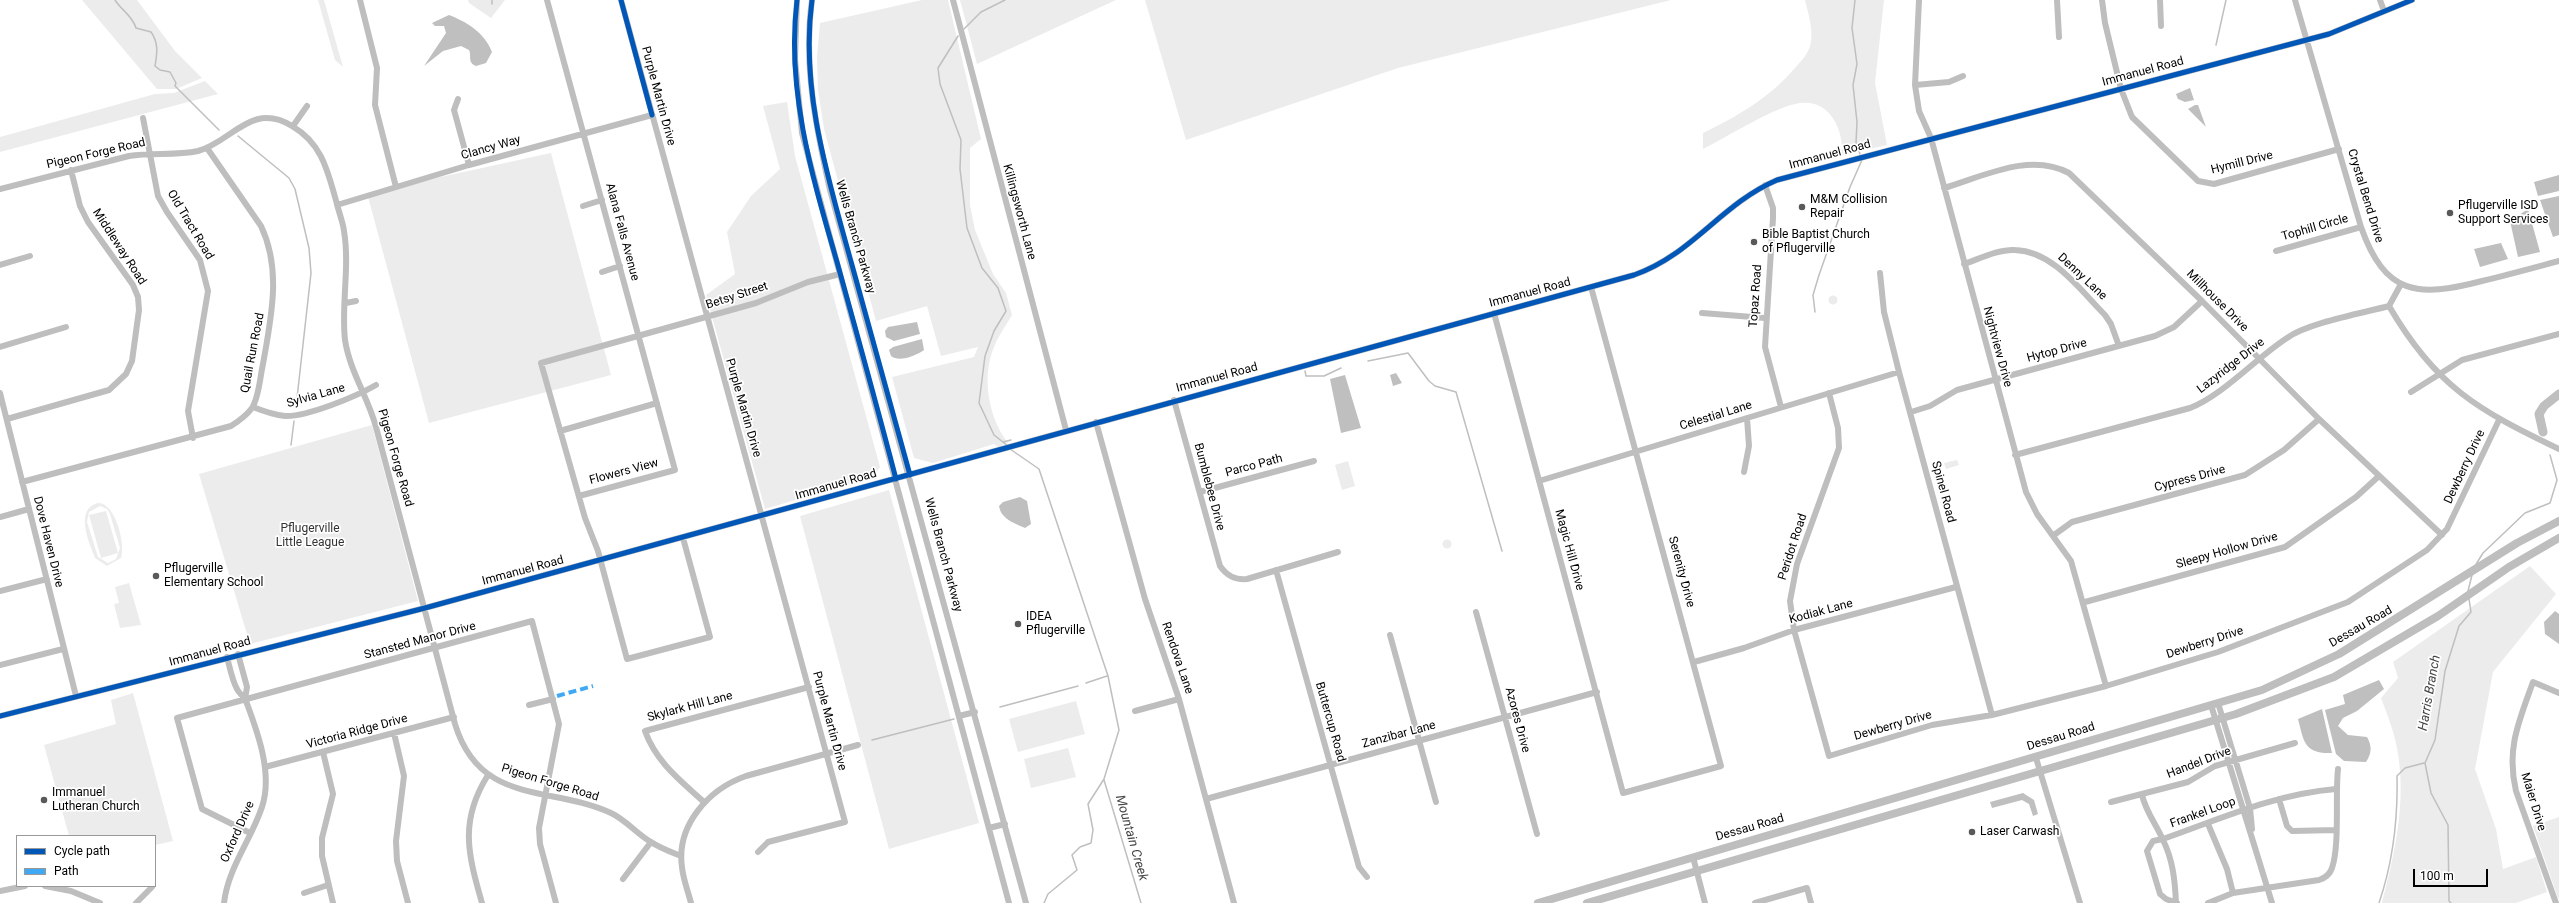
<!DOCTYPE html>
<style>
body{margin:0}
#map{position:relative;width:2559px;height:903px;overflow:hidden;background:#fff;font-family:Roboto,sans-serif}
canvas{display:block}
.legend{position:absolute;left:16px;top:835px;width:140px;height:52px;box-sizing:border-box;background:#fff;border:1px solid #999;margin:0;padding:5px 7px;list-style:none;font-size:12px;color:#000}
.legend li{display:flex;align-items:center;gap:8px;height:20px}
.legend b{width:20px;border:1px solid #999}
.scale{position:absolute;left:2413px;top:869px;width:75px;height:18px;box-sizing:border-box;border:2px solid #000;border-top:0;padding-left:5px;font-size:12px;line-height:14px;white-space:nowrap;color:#000;-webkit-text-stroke:3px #fff;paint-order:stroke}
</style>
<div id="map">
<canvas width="2559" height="903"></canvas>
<ul class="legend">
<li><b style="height:5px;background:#0057b8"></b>Cycle path</li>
<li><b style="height:5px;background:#3fa9f5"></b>Path</li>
</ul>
<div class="scale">100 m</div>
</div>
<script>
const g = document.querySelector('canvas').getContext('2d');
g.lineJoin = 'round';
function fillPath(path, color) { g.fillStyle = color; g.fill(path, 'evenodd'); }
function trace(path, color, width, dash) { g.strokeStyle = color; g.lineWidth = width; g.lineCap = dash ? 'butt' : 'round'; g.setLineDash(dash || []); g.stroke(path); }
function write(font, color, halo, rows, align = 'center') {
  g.font = font + ' Roboto,sans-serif'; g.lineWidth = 3.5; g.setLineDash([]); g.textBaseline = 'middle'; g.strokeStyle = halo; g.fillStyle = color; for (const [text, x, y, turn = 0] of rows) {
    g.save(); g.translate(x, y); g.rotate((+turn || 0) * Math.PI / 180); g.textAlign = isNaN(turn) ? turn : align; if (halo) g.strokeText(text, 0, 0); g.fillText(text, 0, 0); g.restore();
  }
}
fillPath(new Path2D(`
 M82 0H137L175 51 202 78 176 89H157Z
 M318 0H324L343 67 335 60Z
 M468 0H505L491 18 469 3Z
 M922 0H948L981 139 970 148V205L975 230 993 274 1006 293 1012 315C1006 326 998 336 994 347 981 377 989 419 1008 443L998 447 994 444 933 463 914 458 892 377 974 357 978 347 941 356 927 306 876 321 824 129 818 90 817 57 820 23Z
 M960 0H1116L977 64Z
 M1145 0H1671L1398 68 1186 140Z
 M1805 0H1884L1875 83 1887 145 1842 155C1844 130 1830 99 1800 103 1776 106 1727 137 1703 149V133C1738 116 1769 98 1795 68 1802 60 1809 53 1811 42 1813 28 1808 13 1805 0Z
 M205 81 218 94 0 152V137L155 94 174 93Z
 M787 102 795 156 880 467 873 477 765 509 706 295 735 274 727 232 751 196 780 169 763 106Z
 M551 153 611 375 429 423 367 193Z
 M1828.5 300a4.5 4.5 0 1 1 9 0a4.5 4.5 0 1 1-9 0Z
 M372 425 418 601 250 644 199 474Z
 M1957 460 1959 465 1946 469 1944 463Z
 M1348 461 1355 486 1342 490 1335 465Z
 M889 490 979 823 889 849 800 516Z
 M98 503C115 502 126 544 121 558L107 566 95 558C89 543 74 509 98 503ZM100 506 107 509 110 514 120 548 116 559 108 563 98 557 87 522 89 512Z
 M106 511 118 553 101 558 89 515Z
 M1442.5 544a4.5 4.5 0 1 1 9 0a4.5 4.5 0 1 1-9 0Z
 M2530 566 2556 594 2493 672 2475 769 2496 829 2503 869 2536 857 2547 892 2516 903H2382C2395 852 2407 801 2397 748 2394 731 2387 714 2381 698L2398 678 2393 662Z
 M129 583 141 625 120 628 114 604 119 603 115 587Z
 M133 693 173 841 155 845V836H69L44 745 116 724 111 700Z
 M1076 701 1085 734 1018 752 1009 719Z
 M1068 748 1076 777 1031 788 1024 759Z
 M2559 817V898H2558L2533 826Z`), '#ececec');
fillPath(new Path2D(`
 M449 15C467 22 485 33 492 52L486 63 476 66C467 62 472 57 469 50L461 46 443 51 424 66 446 33 444 26H435L432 23Z
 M2190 88 2194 100 2185 102 2178 99 2176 94Z
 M2195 105H2198L2206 127 2188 109Z
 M2559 175V191L2538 196 2534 182Z
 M2559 196V235L2553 237 2540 200Z
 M2528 209 2540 252 2518 257 2510 221Z
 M2501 243 2508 259 2480 267 2474 249Z
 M917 322 920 334 894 341 886 337 885 331 888 327Z
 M922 339 924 350C917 355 899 363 891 356L889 350 893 347Z
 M1396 373 1402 383 1393 386 1390 375Z
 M1345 375 1361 428 1341 433 1330 379Z
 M1020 497 1027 501 1031 524 1025 528C1014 523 1001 519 999 506L1003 502Z
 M2555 611 2559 614V644L2545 634 2544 622Z
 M2379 680 2384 689 2357 711 2343 718 2338 726 2348 735 2367 737C2372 746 2372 753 2366 762L2344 761 2336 754 2325 710 2345 704 2343 695Z
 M2322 709 2332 753C2304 754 2304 742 2298 719Z
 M2023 793 2034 800 2038 814 2033 816 2029 804 2022 800 1992 808 1990 802Z`), '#bfbfbf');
trace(new Path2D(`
 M115 0C122 11 132 15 136 28L151 32C159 43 157 54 155 66L160 70 170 72 176 83 175 86 219 130
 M492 0V4
 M1855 0 1852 28 1857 64 1853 85 1857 122 1856 143 1860 154
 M964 29 981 12 1005 0
 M958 36 938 68 940 84 961 140 960 169 967 228 982 268 998 288 1006 311 994 331 985 356 979 403 994 435 1008 446
 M2216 45 2226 0
 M238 136 289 178 295 189 309 248 311 273 296 407
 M1815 312 1813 295 1819 275 1850 187 1862 160
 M1368 361 1408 353 1429 381 1435 386 1456 392 1502 551
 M1305 371 1306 376H1324L1341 368
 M1003 442 1011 440
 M291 445 294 421
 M1010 449 1039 469 1108 676 1119 730 1104 779 1088 804 1093 830 1091 843 1080 847 1072 855 1077 870 1048 894 1044 903
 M2475 566 2483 553 2525 513 2550 503 2557 480 2550 455
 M2468 591 2472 575
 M1086 683 1107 676
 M1000 707 1078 686
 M872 740 954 719
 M1104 780 1141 903
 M2379 903C2393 862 2398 819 2397 776L2405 768 2424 763
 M2451 903 2449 901 2448 825 2431 793 2425 763 2435 740 2445 671 2459 626 2471 612 2469 599`), '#bfbfbf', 1.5);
trace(new Path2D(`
 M2543 432 2539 414 2544 406 2559 394`), '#bfbfbf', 9);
trace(new Path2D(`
 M360 0 377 68 375 105 396 187
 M547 0 675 470 579 496
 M621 0 845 822 768 842 758 852
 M797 0 795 59 802 133 1009 903
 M812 0C803 65 816 128 830 190L1026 903
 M953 0 1066 430
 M1919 0 1915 85 1919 111 1931 138 2026 492 2037 514 2071 561 2106 686
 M2057 0 2059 37
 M2102 0 2105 23 2121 89 2132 117 2198 181 2214 184 2339 149
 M2160 0 2161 26
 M2295 0 2361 227C2385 295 2417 298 2482 281 2508 275 2533 268 2559 261
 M2380 0 2384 11
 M1915 85 1949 82 1963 76
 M458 99 454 110 469 165
 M143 118 158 196 167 212 200 260 208 291 188 411 193 438
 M293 126 307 106
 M1765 185 1773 208V218L1765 347 1781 407
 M1944 188C1984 176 2030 152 2069 173L2202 301 2319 419 2442 535
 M0 189 129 156C152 152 175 156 198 151 232 142 251 101 292 126 323 144 328 173 337 204 339 213 343 222 344 231 350 267 341 305 345 340 350 372 368 397 376 427 403 526 428 625 455 724 480 806 550 785 611 813 626 820 637 834 651 842 660 848 671 852 681 856
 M337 205 469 165 652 115
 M583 206 602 200
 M2276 251 2361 227
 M1964 264C1979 259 1999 249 2015 250 2053 251 2080 290 2105 315L2111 324 2119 346
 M0 265 30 256
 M602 272 620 266
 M1880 273 1884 312 1899 372 1992 715
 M2401 284 2389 306C2436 387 2478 410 2559 449
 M346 303 356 301
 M1494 313 1623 793 1721 766 1591 287
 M1702 313 1765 318
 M0 347 66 327
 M2411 392 2462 360 2559 334
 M0 393 76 696
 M1829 393 1838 428 1839 448 1797 564 1790 601 1794 630 1829 756 1932 725 1992 715 2106 686 2218 652 2348 602 2427 550 2447 529 2499 420
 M1174 400 1220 566C1227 576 1235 580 1247 579L1338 552
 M253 407C263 411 274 415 285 416 307 417 357 396 376 385
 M1911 412 1930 406 1957 390 2155 336 2174 327 2202 301
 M7 419 109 390 126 374 132 361 139 310 138 297 133 285 88 222 80 206 71 170
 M1096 422 1145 599 1179 699 1234 903
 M560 431 657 403
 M2015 455 2190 408C2223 395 2256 358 2287 338 2308 323 2363 313 2389 306
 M1744 472 1749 446 1747 418
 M1539 481 1899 372
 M22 482 231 426C239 421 246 416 252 408 259 397 260 377 263 364 271 318 282 270 261 226L207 148
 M1200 492 1314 461
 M0 517 29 509
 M2054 535 2072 522 2245 475 2284 450 2319 419
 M683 538 710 637 627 659 598 551 585 518 541 363 756 303 808 282 840 274
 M1276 570 1359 867 1367 877
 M0 591 47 579
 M2085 602 2285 547 2356 497 2379 476
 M1476 612 1537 834
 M1390 635 1436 802
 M238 654 247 687 245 699
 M1694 662 1744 648 1794 630 1956 587
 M0 665 63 649
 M2218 703 2250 808 2252 829
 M529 705 553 699
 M2211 705 2272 903
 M1135 711 1179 699
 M0 716 425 608 1634 275C1692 255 1721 204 1777 180L2329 34 2412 0
 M959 716 975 712
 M394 733 404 776 396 841 397 861 408 903
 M323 752 333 794 322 838V856L333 903
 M2036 758 2080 903
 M265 767 454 717
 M2142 795C2146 812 2156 824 2163 840 2173 860 2175 881 2176 903
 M1206 799 1597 692
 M2279 799 2287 826 2292 831 2336 830
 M704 802C681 781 656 762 645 731L809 687
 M2111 802 2188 782 2215 766 2295 743
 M2208 824 2227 869 2233 893
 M989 828 1005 824
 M250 833 202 809 177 718 532 621 559 724 539 828 540 844 556 903
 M1693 857 1705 903
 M623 879 651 842
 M45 886 71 891 100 903
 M0 891 25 886
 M304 893 328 885
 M136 903 152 887
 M224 903C228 868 251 840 262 807 273 774 258 733 246 701 244 696 239 694 237 689 232 680 230 668 227 657
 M482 903C468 854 459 821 488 775
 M691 903C688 891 683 879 682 867 676 825 709 789 746 776L858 745
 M1755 903 1807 888 1811 903
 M2177 903 2166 899 2160 894 2147 851 2153 841 2163 839C2220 819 2275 794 2336 789
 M2208 903 2233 893 2319 880C2325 878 2330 874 2332 868 2340 844 2335 797 2338 769
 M2556 903 2516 791C2506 749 2519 721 2533 682L2559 693`), '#bebebe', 6);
trace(new Path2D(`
 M1538 903 2262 690 2339 654 2517 543 2559 521
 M1587 903 2236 714 2334 677 2438 616 2509 567 2559 538`), '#bebebe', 8);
trace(new Path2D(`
 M557 696 593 686`), '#3fa9f5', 4, [8, 4]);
trace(new Path2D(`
 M621 0 652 115
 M797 0C786 90 812 176 837 262 857 334 877 406 896 479
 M812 0C800 91 828 178 852 265 871 335 891 405 910 475
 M0 716 425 608 1634 275C1692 255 1721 204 1777 180L2329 34 2412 0`), '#0057b8', 5);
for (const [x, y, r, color] of [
 [1802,207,4,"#595959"],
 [2450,213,4,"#595959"],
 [1754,242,4,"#595959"],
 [156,576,4,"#595959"],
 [1018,624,4,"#595959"],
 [44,800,4,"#595959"],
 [1972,832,4,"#595959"]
]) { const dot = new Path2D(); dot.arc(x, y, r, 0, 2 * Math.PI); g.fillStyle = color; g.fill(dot); trace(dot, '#fff', 1.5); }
write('12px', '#000', '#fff', [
 ["Immanuel Road",2143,72,-15],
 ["Purple Martin Drive",658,96,75],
 ["Clancy Way",491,148,-16],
 ["Pigeon Forge Road",96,154,-13],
 ["Immanuel Road",1830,155,-15],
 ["Hymill Drive",2242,163,-14],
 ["Crystal Bend Drive",2365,196,73],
 ["Killingsworth Lane",1019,212,75],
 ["Old Tract Road",190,225,59],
 ["Tophill Circle",2315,228,-16],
 ["Alana Falls Avenue",622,232,75],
 ["Wells Branch Parkway",855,237,74],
 ["Middleway Road",119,247,57],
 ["Denny Lane",2082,277,43],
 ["Immanuel Road",1530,293,-15],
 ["Betsy Street",737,296,-18],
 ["Topaz Road",1756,296,-86],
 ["Millhouse Drive",2217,301,45],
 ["Nightview Drive",1997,347,75],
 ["Hytop Drive",2057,351,-15],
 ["Quail Run Road",253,353,-79],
 ["Lazyridge Drive",2231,366,-38],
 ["Immanuel Road",1217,378,-15],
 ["Sylvia Lane",316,396,-16],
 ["Purple Martin Drive",743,408,74],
 ["Celestial Lane",1716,416,-17],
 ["Pigeon Forge Road",395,458,74],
 ["Parco Path",1254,466,-15],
 ["Dewberry Drive",2465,467,-65],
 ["Flowers View",624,472,-15],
 ["Cypress Drive",2190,479,-15],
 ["Immanuel Road",836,485,-16],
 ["Bumblebee Drive",1209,487,75],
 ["Spinel Road",1943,492,75],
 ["Dove Haven Drive",48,542,76],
 ["Peridot Road",1793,547,-72],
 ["Magic Hill Drive",1569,550,75],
 ["Sleepy Hollow Drive",2227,551,-16],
 ["Wells Branch Parkway",943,555,75],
 ["Immanuel Road",523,571,-15],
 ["Serenity Drive",1681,572,75],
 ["Kodiak Lane",1821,612,-15],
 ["Dessau Road",2361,627,-30],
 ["Stansted Manor Drive",420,641,-15],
 ["Dewberry Drive",2205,643,-18],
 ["Immanuel Road",210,652,-15],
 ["Rendova Lane",1177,658,71],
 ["Skylark Hill Lane",690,707,-15],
 ["Azores Drive",1517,720,75],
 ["Purple Martin Drive",829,721,75],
 ["Buttercup Road",1330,722,74],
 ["Dewberry Drive",1893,726,-16],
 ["Victoria Ridge Drive",357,732,-15],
 ["Zanzibar Lane",1399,735,-15],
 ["Dessau Road",2061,737,-17],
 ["Handel Drive",2199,763,-21],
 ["Pigeon Forge Road",550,783,17],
 ["Maier Drive",2533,802,73],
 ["Frankel Loop",2203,813,-20],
 ["Dessau Road",1750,828,-16],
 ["Oxford Drive",238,832,-66]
]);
write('12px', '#000', '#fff', [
 ["M&M Collision",1810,200],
 ["Repair",1810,214],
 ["Pflugerville ISD",2458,206],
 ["Support Services",2458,220],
 ["Bible Baptist Church",1762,235],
 ["of Pflugerville",1762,249],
 ["Pflugerville",164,569],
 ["Elementary School",164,583],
 ["IDEA",1026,617],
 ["Pflugerville",1026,631],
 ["Immanuel",52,793],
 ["Lutheran Church",52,807],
 ["Laser Carwash",1980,832]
], 'left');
write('12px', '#333', '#fff', [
 ["Pflugerville",310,529],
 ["Little League",310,543]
]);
write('italic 13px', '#444', '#fff', [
 ["Harris Branch",2430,693,-80],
 ["Mountain Creek",1131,838,74]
]);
</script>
